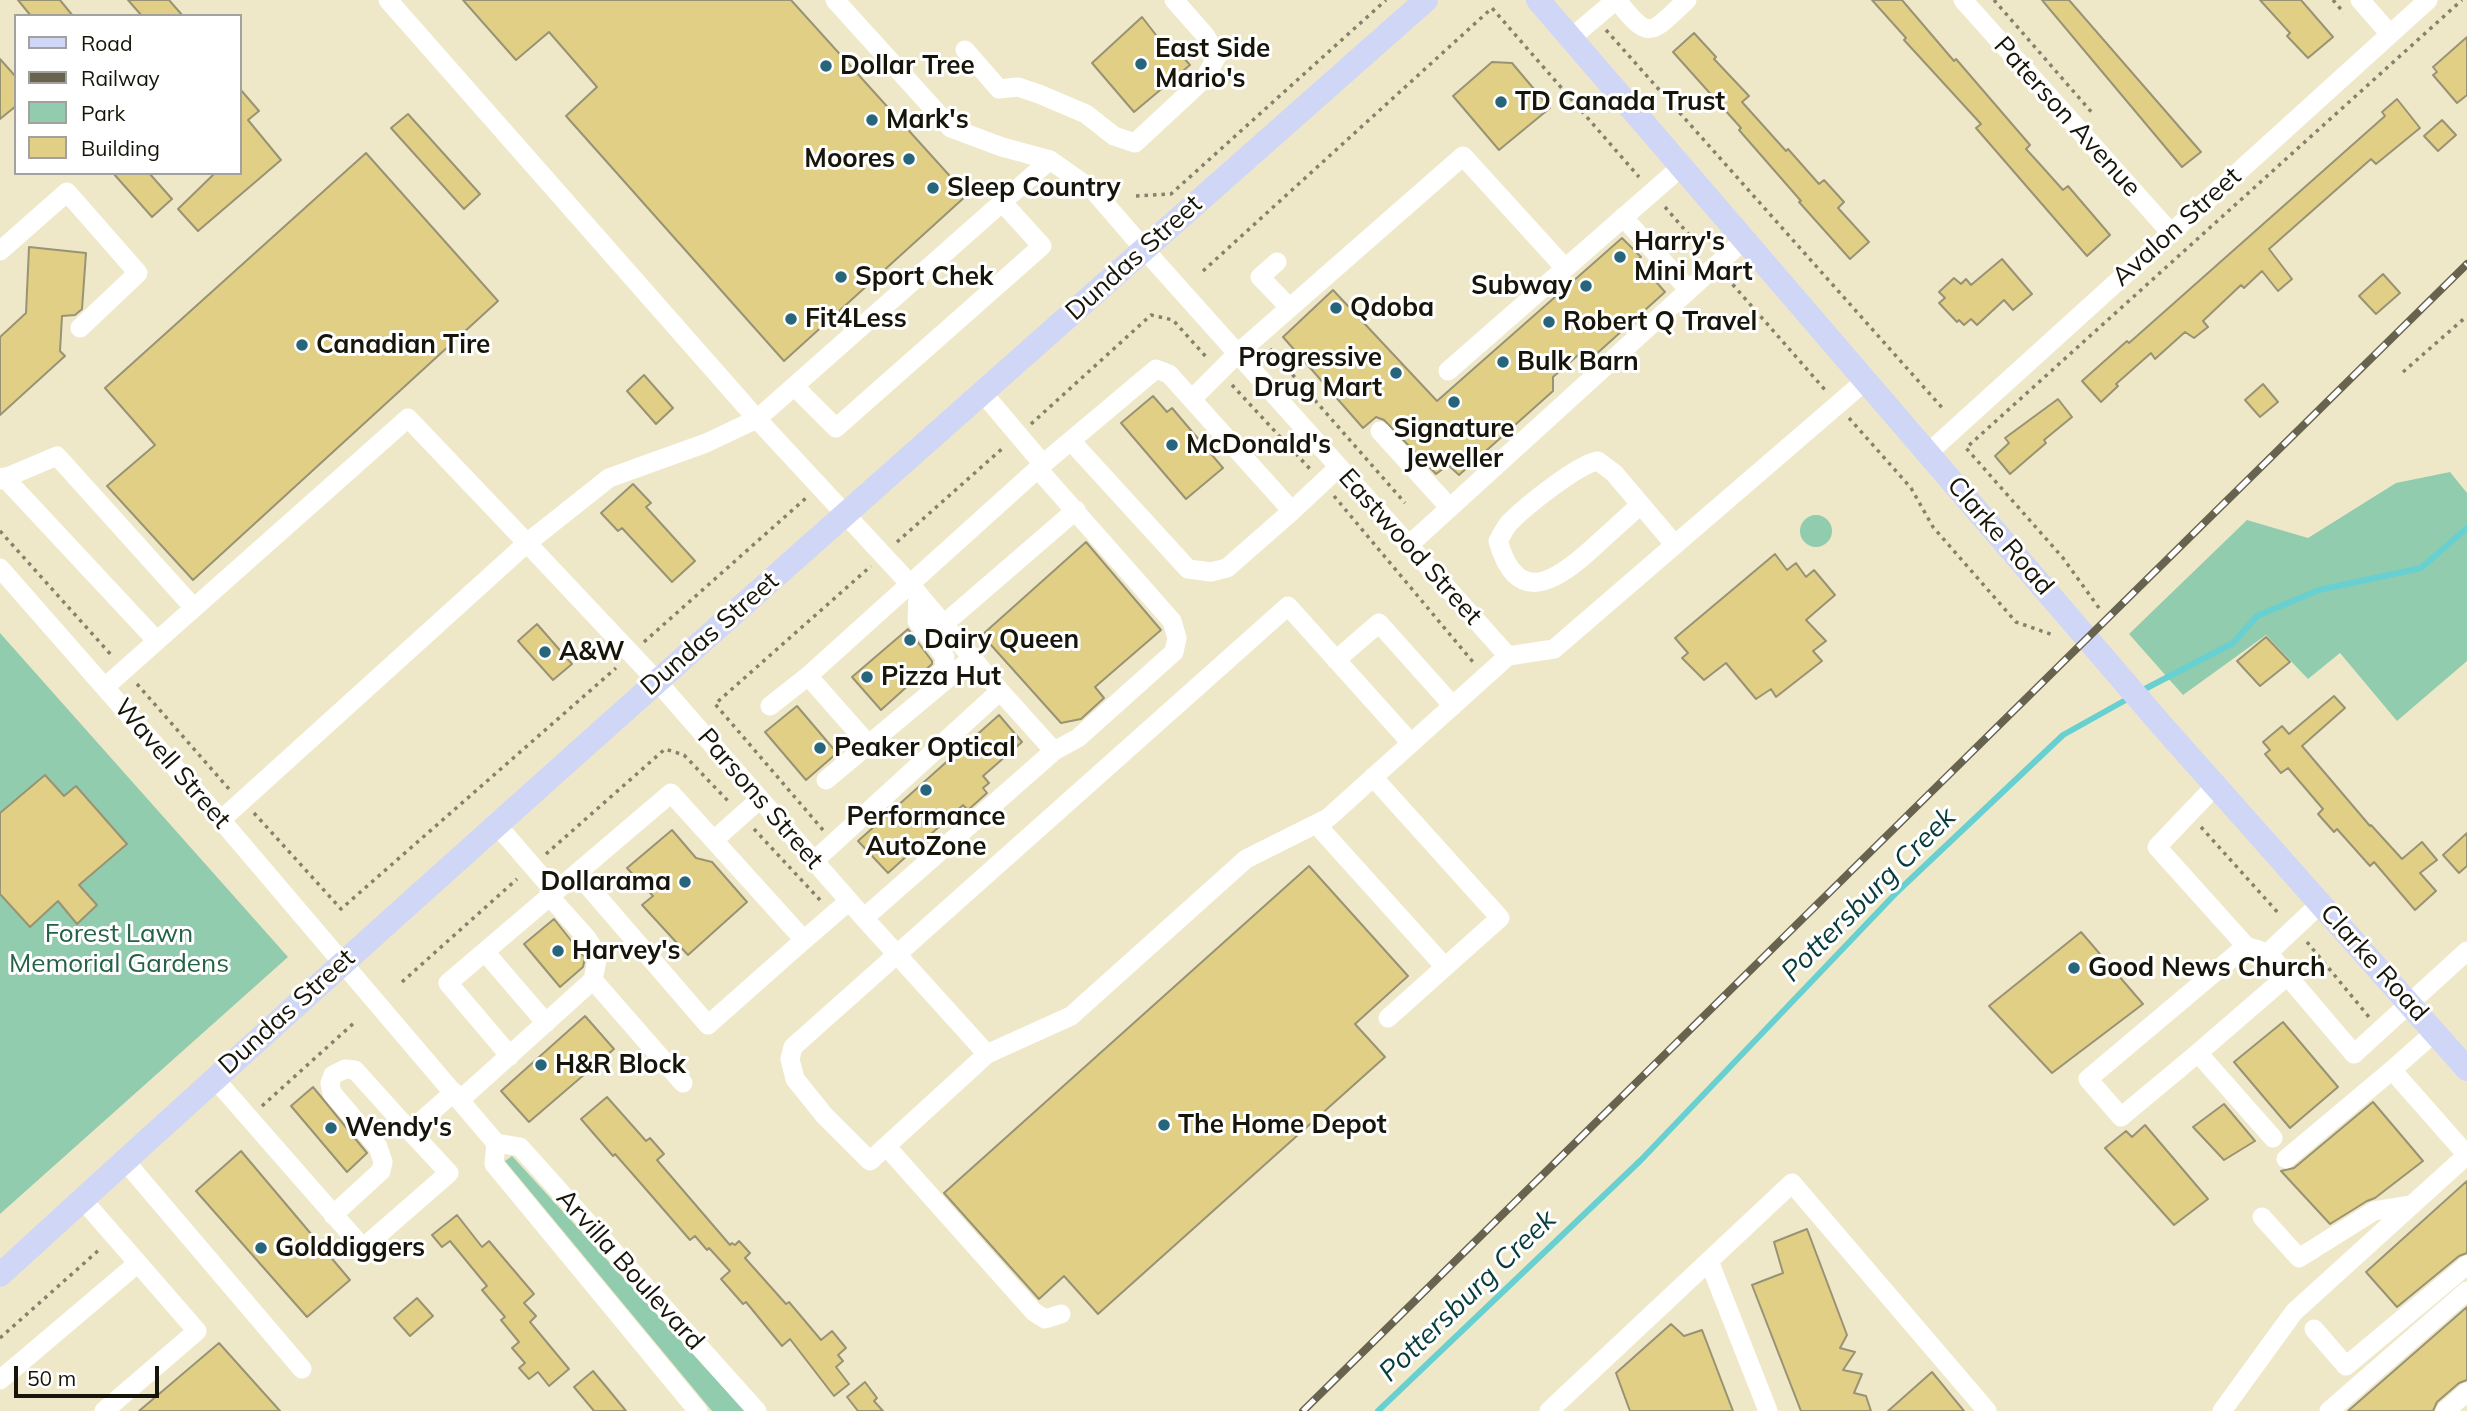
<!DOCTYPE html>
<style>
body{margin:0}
#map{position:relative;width:2467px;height:1411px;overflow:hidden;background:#efe8c8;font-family:Mulish,sans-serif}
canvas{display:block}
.legend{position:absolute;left:14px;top:14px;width:228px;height:161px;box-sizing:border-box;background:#fff;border:2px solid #a2a19d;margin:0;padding:9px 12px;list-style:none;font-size:21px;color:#171509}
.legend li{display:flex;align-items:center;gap:14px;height:35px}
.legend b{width:35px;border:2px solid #a2a19d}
.scale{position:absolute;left:14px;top:1366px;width:145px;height:32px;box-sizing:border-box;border:4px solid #171509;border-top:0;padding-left:9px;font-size:21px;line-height:24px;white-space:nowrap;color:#171509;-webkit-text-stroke:5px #fff;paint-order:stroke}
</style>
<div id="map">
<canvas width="2467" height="1411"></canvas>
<ul class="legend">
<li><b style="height:9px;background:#d0d6f6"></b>Road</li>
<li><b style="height:9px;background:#67634f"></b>Railway</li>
<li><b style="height:19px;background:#90ccad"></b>Park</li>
<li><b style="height:19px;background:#e0cf84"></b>Building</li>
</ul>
<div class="scale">50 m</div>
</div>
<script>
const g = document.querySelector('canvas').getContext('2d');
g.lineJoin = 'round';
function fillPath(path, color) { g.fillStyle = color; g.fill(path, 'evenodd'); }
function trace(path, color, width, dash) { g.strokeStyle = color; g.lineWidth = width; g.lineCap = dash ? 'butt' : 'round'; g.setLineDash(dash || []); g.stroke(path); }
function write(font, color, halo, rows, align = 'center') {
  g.font = font + ' Mulish,sans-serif'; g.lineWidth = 6; g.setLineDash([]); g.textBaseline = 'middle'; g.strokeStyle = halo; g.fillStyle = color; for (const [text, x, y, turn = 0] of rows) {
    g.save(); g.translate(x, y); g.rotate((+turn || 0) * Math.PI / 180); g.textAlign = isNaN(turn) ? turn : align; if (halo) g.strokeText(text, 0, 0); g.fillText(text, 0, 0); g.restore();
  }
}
fillPath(new Path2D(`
 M2450 472 2467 493V661L2397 721 2340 653 2308 679 2266 635 2183 695 2129 634 2247 520 2308 538 2396 483Z
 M1800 531a16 16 0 1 1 32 0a16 16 0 1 1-32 0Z
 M0 633 288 957 0 1214Z
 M512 1156 745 1411H712L505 1161Z`), '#90ccad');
trace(new Path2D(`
 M2141 691 2233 643 2257 616 2319 590 2421 568 2467 528
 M1378 1411 1641 1160 1897 892 2063 735 2131 697`), '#68d0d0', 6);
const building = new Path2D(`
 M18 0H60L73 16H31Z
 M128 0H169L183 16H142Z
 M463 0H791L967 195 784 361 566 116 597 87 549 32 516 60Z
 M1872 0H1902L1954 61 1956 59 2030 145 2026 149 2037 161 2063 190 2068 186 2110 235 2087 256 1976 128 1981 124 1904 40 1906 38Z
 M2042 0H2069L2201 152 2182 167Z
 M2260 0H2301L2333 37 2308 58 2287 36 2290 33Z
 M1142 17 1163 44 1168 40 1190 65 1134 112 1092 63Z
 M1694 33 1716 57 1714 59 1749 96 1742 102 1786 151 1788 149 1819 184 1824 180 1844 202 1838 208 1869 242 1850 259 1799 202 1801 201 1739 130 1741 128 1673 52Z
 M2467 37V95L2457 103 2433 75 2437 72 2433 67Z
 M0 59 16 77V106L0 119Z
 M1492 62 1512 63 1550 108 1499 150 1453 96Z
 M240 89 259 111 248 120 281 160 198 231 178 209 215 173H240Z
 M2397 99 2420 128 2376 164 2371 159 2269 249 2292 279 2278 291 2262 271 2244 288 2241 285 2205 319 2203 321 2208 327 2194 338 2185 332 2155 359 2151 353 2116 384 2118 386 2101 402 2082 381 2127 341 2129 343 2385 116 2382 112Z
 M408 114 480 194 464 209 391 128Z
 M2442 120 2456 135 2438 151 2424 136Z
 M366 153 498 301 193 580 107 486 155 445 105 388Z
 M113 173H149L172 199 152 217Z
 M1622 238 1641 257 1637 260 1665 292 1593 357 1585 349 1553 377V391L1459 475 1448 465 1436 474 1384 420 1376 417 1363 428 1283 337 1333 290 1437 401Z
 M29 247 86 253 82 309 75 315 62 316 60 351 65 356 0 415V337L26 313Z
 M2002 259 2032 294 2013 310 2004 300 1977 325 1971 319 1964 325 1959 320 1957 322 1939 303 1945 298 1939 292 1954 278 1961 284 1966 279 1971 285Z
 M2383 274 2400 293 2376 314 2359 296Z
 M644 375 673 408 656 424 627 391Z
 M2263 384 2278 402 2260 417 2245 400Z
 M1153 396 1167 412 1172 408 1223 468 1186 499 1121 423Z
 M2058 399 2072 417 2044 440 2046 443 2010 474 1995 456 2009 443 2005 438Z
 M633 484 651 503 646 507 695 561 672 582 622 528 618 531 601 513Z
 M1086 542 1161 630 1095 687 1104 698 1081 719 1061 723 982 635Z
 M1775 554 1787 570 1796 563 1806 577 1814 570 1835 595 1806 620 1826 641 1813 651 1822 661 1776 697 1771 689 1756 699 1726 663 1704 680 1682 658 1688 653 1675 638Z
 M537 624 572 664 553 680 518 641Z
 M908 629 932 661V664L881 710 852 677Z
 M2266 637 2290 662 2260 686 2237 661Z
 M2334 696 2345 708 2302 746 2370 826 2371 825 2402 859 2422 842 2437 860 2420 873 2436 891 2415 910 2374 862 2370 866 2337 829 2334 832 2318 814 2323 809 2288 768 2281 773 2265 754 2270 750 2263 742 2282 726 2289 734Z
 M797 706 837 753 806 780 765 732Z
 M999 715 1022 742 983 776 989 783 983 788 987 793 968 810 963 805 888 873 858 841Z
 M45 775 64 796 76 786 127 844 79 885 97 905 77 924 58 901 30 927 0 894V813Z
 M672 830 696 858 712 862 747 902 688 955 642 905 653 896 627 868Z
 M2467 833V866L2459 873 2443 855Z
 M1309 866 1408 976 1355 1024 1385 1057 1098 1314 1064 1276 1039 1299 944 1193Z
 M554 919 585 958 583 967 560 987 524 944Z
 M2081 932 2143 1004 2052 1073 1989 1006Z
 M585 1016 614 1049 529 1122 501 1091Z
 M2283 1022 2338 1087 2290 1128 2234 1062Z
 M313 1087 367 1153 347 1172 291 1106Z
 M607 1097 646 1141 650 1138 664 1154 657 1160 730 1245 732 1243 735 1245 739 1241 750 1253 745 1258 786 1304 789 1302 821 1340 832 1331 846 1348 838 1355 843 1361 836 1367 849 1384 834 1396 790 1339 782 1346 746 1302 743 1304 721 1279 730 1271 709 1248 707 1250 695 1236 690 1240 637 1179 615 1154 613 1156 581 1119Z
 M2373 1102 2423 1161 2375 1198 2367 1201 2330 1224 2281 1171 2294 1168Z
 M2224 1104 2255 1141 2224 1160 2193 1127Z
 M2145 1125 2208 1199 2174 1225 2105 1148 2126 1131 2132 1137Z
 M241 1151 350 1280 307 1317 196 1191Z
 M2467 1181V1253L2459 1256 2397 1307 2366 1272Z
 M457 1215 482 1247 489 1241 534 1294 524 1303 536 1316 530 1322 569 1369 549 1386 538 1372 529 1379 519 1368 525 1363 512 1348 519 1342 501 1320 505 1317 482 1290 487 1286 450 1241 442 1247 432 1235Z
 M1807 1229 1847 1335 1840 1348 1855 1352 1843 1370 1862 1374 1854 1393 1866 1396 1871 1411H1801L1752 1285 1783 1273 1774 1242Z
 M417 1298 433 1316 410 1336 394 1318Z
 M2467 1307V1380L2459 1383 2437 1402 2433 1411H2348Z
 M1671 1324 1684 1336 1702 1330 1733 1411H1630L1616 1373Z
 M219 1343 280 1411H139Z
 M593 1371 608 1389 626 1411H594L574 1387Z
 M1932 1372 1964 1411H1888Z
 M865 1382 877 1398 874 1401 883 1411H858L847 1397Z`);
fillPath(building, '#e0cf84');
trace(building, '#999375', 2);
trace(new Path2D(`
 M1994 0 2094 115
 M2333 0 2344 13
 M1606 30 1945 411
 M1136 196 1171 194 1386 0
 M1665 207 1703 251
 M1203 271 1492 8 1639 177
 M1727 278 1826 391
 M1270 349 1405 503
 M2403 372 2467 316
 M1232 385 1310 469
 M1849 418 1911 488 1933 527 2016 622 2053 635
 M1031 424 1151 315 1173 320 1208 359
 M1334 496 1473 662
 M0 531 113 657
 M897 542 1004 447
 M2099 608 2063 558 1966 448 2462 0
 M644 642 806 498
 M137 684 229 789
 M254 813 341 909 616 668
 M2201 827 2280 915
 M754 829 820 900
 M823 830 715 704 871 566
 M546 854 665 749 684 755 729 802
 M2307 942 2369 1017
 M402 982 517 879
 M262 1106 355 1022
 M0 1338 100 1249`), '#86816b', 3.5, [3.5, 5]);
trace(new Path2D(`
 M388 0 757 419 910 584 1043 464
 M835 0 951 128 1002 147 1050 160 1094 191 1144 249 1508 656
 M1617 0C1650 43 1651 33 1687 0
 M1963 0 2171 233
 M2360 0 2390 34
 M1571 38 1616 0
 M965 50 999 89 1018 87 1039 94 1086 114 1114 136 1135 143 1205 78 1217 56 1205 35 1174 0
 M1623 217 1688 289
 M0 251 67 192 138 273 80 328
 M1277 262 1260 277 1290 308
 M1448 371 1681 167
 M795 387 836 428 1042 246 1002 202
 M982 392 1043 464 1156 369 1169 374 1292 511 1339 467
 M1192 399 1237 354 1463 156 1565 268
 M1380 431 1450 508
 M1071 441 1188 569 1211 572 1227 568 1292 511
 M1927 454 2428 0
 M1038 469 1172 621 1177 638 1174 652 1078 738 1054 751
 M4 477 157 641
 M0 480 57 456 194 608
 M1640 505C1625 519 1610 532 1595 546 1559 579 1518 610 1498 541 1502 535 1505 527 1510 522 1526 506 1578 464 1598 461L1614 473 1675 545
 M1409 545 1744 240
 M0 568 221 820 496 1143 520 1147 757 1411
 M918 594 917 621 945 657 944 670 928 682
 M944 624 1076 510
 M1336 660 1379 623 1453 706
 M808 676 869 745
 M105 687 408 418 527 543 609 478 706 443 757 419 1050 160
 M770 706 808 676 910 584 1000 691 814 861
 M1411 743 1288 606 793 1047 790 1059 795 1079 824 1115 870 1161 987 1054 1071 1016 1246 859 1328 818 1508 656 1554 649 1865 381
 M1373 777 1500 918 1445 967
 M826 780 971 659
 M2216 785 2157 847 2246 946
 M221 820 527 543 656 680 864 918 987 1054
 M496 824 555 892
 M1316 824 1445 967 1388 1018
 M714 840 760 799
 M577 873 708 1025 804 940
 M550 897 586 937 598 955 593 980
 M2321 903 2268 953 2354 1054 2467 951
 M864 918 1054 751 1000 691
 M485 952 546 1023
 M2435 1032 2392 1070 2467 1155
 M2198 1053 2121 1117 2088 1079 2246 946 2268 953
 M510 1056 448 983 671 793 804 940 849 901
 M215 1079 363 1248 449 1173 410 1131 454 1092
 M460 1100 593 980 683 1083
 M2273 1138 2198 1053 2287 976
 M496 1143 494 1164 698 1411
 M886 1146 1034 1312 1045 1319 1061 1314
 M2286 1159 2392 1070
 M125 1161 302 1369
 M83 1200 197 1331 104 1411
 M333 1215 381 1171 383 1162 378 1147 332 1093 330 1083 333 1075 345 1069 355 1070 410 1131
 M2262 1217 2299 1258 2374 1211 2411 1205
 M1709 1261 1768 1411
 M2314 1329 2346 1366 2467 1265
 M0 1380 138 1263
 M1549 1411 1792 1183 1987 1411
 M2222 1411 2294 1312 2467 1155
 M2329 1411 2467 1291
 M2445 1411 2467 1392`), '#fff', 19);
trace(new Path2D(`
 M1538 0 2158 721 2467 1069
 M0 1275C470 844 948 423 1426 0`), '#d0d6f6', 24);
const rail = new Path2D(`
 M1303 1411 2467 264`);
trace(rail, '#67634f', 8);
trace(rail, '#fff', 5, [16]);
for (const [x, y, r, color] of [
 [1141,64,7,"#27657b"],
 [826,66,7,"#27657b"],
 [1501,102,7,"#27657b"],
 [872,120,7,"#27657b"],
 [909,159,7,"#27657b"],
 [933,188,7,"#27657b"],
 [1620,257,7,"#27657b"],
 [841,277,7,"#27657b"],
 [1586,286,7,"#27657b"],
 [1336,308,7,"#27657b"],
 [791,319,7,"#27657b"],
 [1549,322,7,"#27657b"],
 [302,345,7,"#27657b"],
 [1503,362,7,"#27657b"],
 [1396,373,7,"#27657b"],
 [1454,402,7,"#27657b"],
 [1172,445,7,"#27657b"],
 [910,640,7,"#27657b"],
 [545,652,7,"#27657b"],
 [867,677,7,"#27657b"],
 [820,748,7,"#27657b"],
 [926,790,7,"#27657b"],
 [685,882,7,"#27657b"],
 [558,951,7,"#27657b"],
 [2074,968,7,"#27657b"],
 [541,1065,7,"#27657b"],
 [1164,1125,7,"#27657b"],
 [331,1128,7,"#27657b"],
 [261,1248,7,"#27657b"]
]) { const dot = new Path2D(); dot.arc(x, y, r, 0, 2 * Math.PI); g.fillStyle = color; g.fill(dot); trace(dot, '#fff', 2.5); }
write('bold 26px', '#171509', '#fff', [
 ["East Side",1155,49],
 ["Mario's",1155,79],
 ["Dollar Tree",840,66],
 ["TD Canada Trust",1515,102],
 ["Mark's",886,120],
 ["Moores",895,159,"right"],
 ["Sleep Country",947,188],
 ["Harry's",1634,242],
 ["Mini Mart",1634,272],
 ["Sport Chek",855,277],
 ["Subway",1572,286,"right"],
 ["Qdoba",1350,308],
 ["Fit4Less",805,319],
 ["Robert Q Travel",1563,322],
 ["Canadian Tire",316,345],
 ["Progressive",1382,358,"right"],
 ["Drug Mart",1382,388,"right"],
 ["Bulk Barn",1517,362],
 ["Signature",1454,429,"center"],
 ["Jeweller",1454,459,"center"],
 ["McDonald's",1186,445],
 ["Dairy Queen",924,640],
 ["A&W",559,652],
 ["Pizza Hut",881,677],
 ["Peaker Optical",834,748],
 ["Performance",926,817,"center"],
 ["AutoZone",926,847,"center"],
 ["Dollarama",671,882,"right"],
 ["Harvey's",572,951],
 ["Good News Church",2088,968],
 ["H&R Block",555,1065],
 ["The Home Depot",1178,1125],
 ["Wendy's",345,1128],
 ["Golddiggers",275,1248]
], 'left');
write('26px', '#171509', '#fff', [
 ["Paterson Avenue",2067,117,48],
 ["Avalon Street",2177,227,-42],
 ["Dundas Street",1134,258,-42],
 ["Clarke Road",2000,536,49],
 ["Eastwood Street",1410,547,48],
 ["Dundas Street",710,634,-41],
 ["Wavell Street",172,764,49],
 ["Parsons Street",760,799,49],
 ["Clarke Road",2374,963,48],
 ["Dundas Street",287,1012,-42],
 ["Arvilla Boulevard",630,1270,48]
]);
write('26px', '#256146', '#fff', [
 ["Forest Lawn",119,934],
 ["Memorial Gardens",119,964]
]);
write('italic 28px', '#083c3c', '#fff', [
 ["Pottersburg Creek",1869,895,-45],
 ["Pottersburg Creek",1468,1296,-44]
]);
</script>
